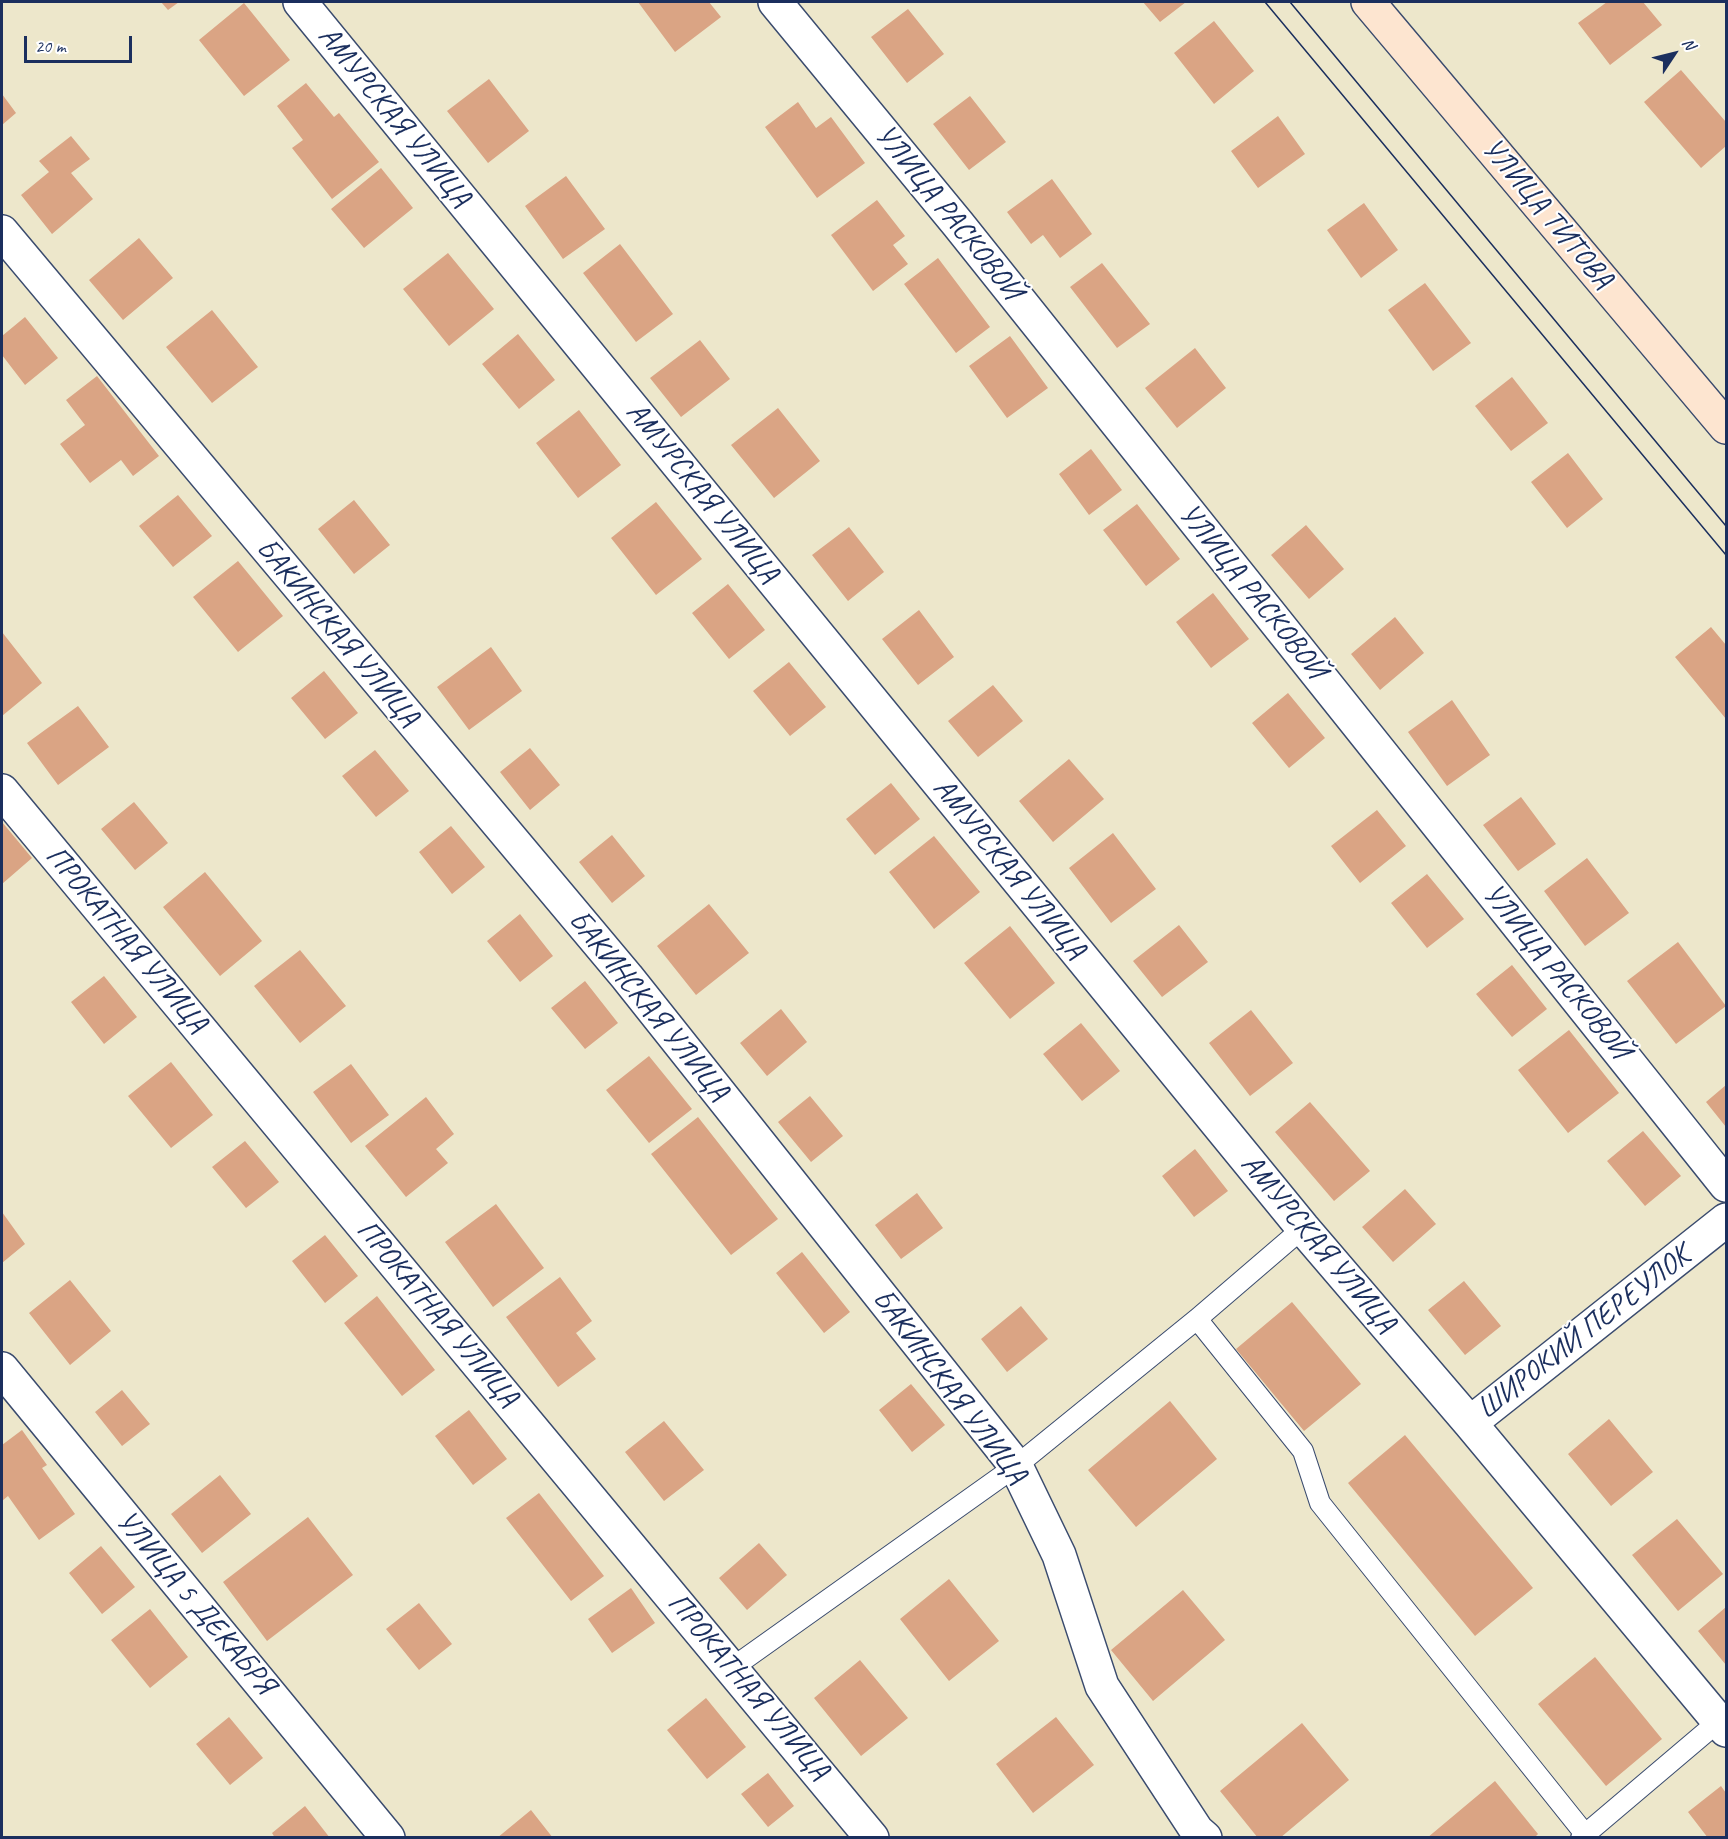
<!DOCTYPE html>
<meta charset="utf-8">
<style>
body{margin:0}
#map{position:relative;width:1728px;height:1839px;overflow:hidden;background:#ede7cb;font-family:Caveat,sans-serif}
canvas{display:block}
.frame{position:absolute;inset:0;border:3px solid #1b2f5e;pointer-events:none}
.north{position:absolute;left:1644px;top:24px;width:60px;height:60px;-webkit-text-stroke:4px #fff;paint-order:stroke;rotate:55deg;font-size:16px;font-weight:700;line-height:24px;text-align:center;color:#1b2f5e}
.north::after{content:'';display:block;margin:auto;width:21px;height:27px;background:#1b2f5e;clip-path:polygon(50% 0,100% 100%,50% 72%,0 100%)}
.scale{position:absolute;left:24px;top:36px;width:108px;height:27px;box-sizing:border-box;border:3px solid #1b2f5e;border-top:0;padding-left:8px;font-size:18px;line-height:21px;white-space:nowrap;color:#1b2f5e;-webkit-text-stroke:4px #fff;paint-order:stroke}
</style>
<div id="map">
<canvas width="1728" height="1839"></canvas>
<div class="frame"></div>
<div class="north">N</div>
<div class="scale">20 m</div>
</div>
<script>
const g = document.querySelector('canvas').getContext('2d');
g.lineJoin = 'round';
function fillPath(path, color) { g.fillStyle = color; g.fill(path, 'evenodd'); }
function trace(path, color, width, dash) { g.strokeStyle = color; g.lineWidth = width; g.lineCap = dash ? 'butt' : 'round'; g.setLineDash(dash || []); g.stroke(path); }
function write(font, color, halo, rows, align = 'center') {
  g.font = font + ' Caveat,sans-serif'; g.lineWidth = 4.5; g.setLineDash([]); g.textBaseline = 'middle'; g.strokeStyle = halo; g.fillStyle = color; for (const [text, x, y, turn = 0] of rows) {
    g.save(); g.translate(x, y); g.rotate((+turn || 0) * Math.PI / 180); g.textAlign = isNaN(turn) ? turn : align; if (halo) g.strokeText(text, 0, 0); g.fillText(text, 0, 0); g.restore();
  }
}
fillPath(new Path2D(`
 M161 2H179L168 10Z
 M638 2H709L721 17 675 52Z
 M1143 2H1186L1160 22Z
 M1607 2H1643L1662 25 1610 65 1578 23Z
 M244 3 290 60 244 96 199 40Z
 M908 9 944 54 907 83 871 37Z
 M1214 21 1254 71 1214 104 1174 53Z
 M1681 70 1726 122V146L1701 168 1644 102Z
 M489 79 529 131 488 163 447 111Z
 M306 83 334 117 339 113 379 162 332 199 292 148 303 140 277 106Z
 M2 94 16 113 2 125Z
 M970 96 1006 142 969 170 933 124Z
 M798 102 816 128 831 117 865 163 817 198 765 127Z
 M1278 116 1305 154 1258 188 1231 151Z
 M71 136 90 159 71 173 93 199 52 234 21 195 49 172 39 161Z
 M381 168 413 208 364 248 331 209Z
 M566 176 605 229 563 259 525 206Z
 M1052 179 1092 234 1060 258 1043 235 1031 244 1007 212Z
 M877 200 905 236 893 245 908 264 873 291 831 235Z
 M1364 203 1398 250 1361 278 1327 230Z
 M139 238 173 278 123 320 89 280Z
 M620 244 673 314 636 342 583 273Z
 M448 253 494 309 449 346 403 289Z
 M938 258 990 327 956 353 904 284Z
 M1102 263 1150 324 1117 348 1070 287Z
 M1425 283 1471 343 1433 371 1388 310Z
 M212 310 258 367 212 403 166 347Z
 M25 317 58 358 25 385 2 355V336Z
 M518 334 555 380 519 409 482 364Z
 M1010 336 1048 388 1007 418 969 366Z
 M700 340 730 379 681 417 650 378Z
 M1195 348 1226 388 1177 428 1145 388Z
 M97 376 159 456 133 476 121 460 90 483 60 444 85 425 66 400Z
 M1512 377 1548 423 1511 451 1475 406Z
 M778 408 820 461 774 498 731 445Z
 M579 410 621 465 578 498 536 443Z
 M1091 449 1122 490 1089 515 1059 474Z
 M1568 453 1603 499 1567 528 1531 482Z
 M178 495 212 536 173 567 139 526Z
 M354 500 390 545 354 574 318 529Z
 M656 502 702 559 656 595 611 538Z
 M1137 504 1180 559 1146 586 1103 530Z
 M1306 525 1344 569 1309 599 1271 555Z
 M849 527 884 572 848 601 812 555Z
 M238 561 283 616 238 652 193 597Z
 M728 584 765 630 729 659 692 613Z
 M1213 593 1249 639 1211 668 1176 622Z
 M919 610 954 657 918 685 882 639Z
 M1395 617 1424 653 1380 690 1351 654Z
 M1711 627 1726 645V719L1675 657Z
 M2 632 42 683 2 716Z
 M491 647 522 691 469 730 437 687Z
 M789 662 826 707 790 736 753 691Z
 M324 671 358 713 325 739 291 698Z
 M993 685 1023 721 978 757 948 721Z
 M1288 693 1325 738 1289 768 1252 723Z
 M1452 700 1490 755 1447 786 1408 732Z
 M78 706 109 747 58 785 27 743Z
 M530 748 560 785 530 810 500 772Z
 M375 750 409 791 376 817 342 776Z
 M1069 759 1104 799 1053 842 1019 801Z
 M891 783 920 819 875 855 846 819Z
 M1521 797 1556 844 1518 871 1483 825Z
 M134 802 168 843 135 870 101 829Z
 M1377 810 1406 846 1360 883 1331 846Z
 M2 822 32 858 2 884Z
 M451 826 485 867 452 894 419 852Z
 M1113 833 1156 889 1111 923 1069 868Z
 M612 835 645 876 612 903 579 862Z
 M934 836 980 892 934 929 889 872Z
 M1587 858 1629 913 1585 946 1544 891Z
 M205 872 262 941 220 976 163 907Z
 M1427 874 1464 919 1427 948 1391 903Z
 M709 904 749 953 696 995 657 946Z
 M520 914 553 956 520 982 487 941Z
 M1179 925 1208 962 1162 997 1133 961Z
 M1010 926 1055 983 1010 1019 964 963Z
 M1678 942 1726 1006 1676 1044 1627 981Z
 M300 950 346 1006 300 1043 254 986Z
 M1512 965 1547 1009 1512 1037 1476 994Z
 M104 976 137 1017 104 1044 71 1002Z
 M585 981 618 1023 585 1049 551 1008Z
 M781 1009 807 1042 767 1076 740 1043Z
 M1251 1010 1293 1063 1250 1096 1209 1043Z
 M1081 1023 1120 1071 1082 1101 1043 1054Z
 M1569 1030 1619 1093 1568 1133 1518 1070Z
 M649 1056 692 1109 649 1143 606 1090Z
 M171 1062 213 1115 171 1148 128 1096Z
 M351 1064 389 1115 351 1143 313 1092Z
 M1726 1085V1127L1706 1102Z
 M810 1096 843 1136 811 1162 778 1122Z
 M426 1097 454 1134 436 1149 448 1163 406 1197 365 1146Z
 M1310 1102 1370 1171 1334 1201 1275 1132Z
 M698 1117 778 1219 731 1255 651 1154Z
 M1643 1131 1681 1176 1645 1206 1607 1161Z
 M245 1141 279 1182 246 1208 212 1167Z
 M1195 1149 1228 1191 1194 1217 1162 1176Z
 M1405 1189 1436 1224 1393 1262 1362 1227Z
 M917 1193 943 1228 901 1259 875 1225Z
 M496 1204 544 1268 493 1307 445 1242Z
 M2 1212 25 1244 2 1263Z
 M325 1235 358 1276 325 1303 292 1261Z
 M802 1252 850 1312 824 1333 776 1273Z
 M560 1277 592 1321 576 1333 596 1359 558 1387 506 1317Z
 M70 1280 111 1331 70 1365 29 1313Z
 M1464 1281 1501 1326 1465 1355 1428 1310Z
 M377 1296 435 1370 402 1396 344 1323Z
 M1292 1302 1361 1384 1304 1431 1236 1349Z
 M1021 1306 1048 1339 1007 1372 981 1339Z
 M911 1384 945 1425 912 1452 879 1410Z
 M122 1390 150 1424 122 1446 95 1412Z
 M1170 1401 1217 1459 1136 1527 1088 1470Z
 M469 1410 507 1459 473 1485 435 1436Z
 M1609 1419 1653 1472 1611 1506 1568 1454Z
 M664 1421 704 1470 664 1501 625 1452Z
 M22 1430 47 1465 42 1468 75 1514 39 1540 8 1496 2 1501V1445Z
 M1405 1435 1533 1588 1475 1636 1348 1483Z
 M220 1475 251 1514 202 1553 171 1514Z
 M539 1493 604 1576 571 1601 506 1518Z
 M308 1517 353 1575 267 1641 223 1582Z
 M1677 1519 1723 1574 1678 1611 1632 1555Z
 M759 1543 787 1575 747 1610 719 1578Z
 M101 1546 135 1587 102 1614 69 1573Z
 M949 1579 999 1641 949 1681 900 1619Z
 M631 1588 655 1623 612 1653 588 1619Z
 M1183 1590 1225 1640 1153 1701 1111 1650Z
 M419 1603 452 1644 419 1670 386 1629Z
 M1726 1607V1665L1698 1631Z
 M150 1609 188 1657 150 1688 111 1640Z
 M1595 1657 1662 1739 1606 1786 1538 1704Z
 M860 1660 908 1718 861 1756 814 1698Z
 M706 1698 746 1747 707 1779 667 1730Z
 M229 1717 263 1758 230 1785 196 1744Z
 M1056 1717 1094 1765 1033 1813 996 1764Z
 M1302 1723 1349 1780 1280 1838H1258L1220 1791Z
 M768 1773 794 1806 768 1827 741 1794Z
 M1495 1781 1538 1834 1534 1838H1427Z
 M1721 1786 1726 1793V1838H1708L1688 1812Z
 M305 1806 330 1838H275L272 1833Z
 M531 1810 553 1838H497Z`), '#daa484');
const lane = new Path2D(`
 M1197 1319 1303 1451 1320 1503 1585 1834
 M732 1668 1016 1466 1197 1319 1303 1228
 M1581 1838 1719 1721`);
const street = new Path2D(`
 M300 2 1303 1228 1470 1423 1726 1730
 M775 2 958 224 1726 1185
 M2 232 627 977 1016 1466 1059 1555 1102 1686 1197 1831 1205 1838
 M2 791 872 1838
 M2 1369 388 1838
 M1470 1423 1726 1220`);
const secondary = new Path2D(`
 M1368 2 1726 427`);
trace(lane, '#3a4b6e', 22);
trace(street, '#3a4b6e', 36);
trace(secondary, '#3a4b6e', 36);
trace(lane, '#fff', 20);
trace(street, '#fff', 33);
trace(secondary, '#fde5d0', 33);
trace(new Path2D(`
 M1265 2 1726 555
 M1290 2 1726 526`), '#1b2f5e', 1.5);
write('30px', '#1b2f5e', '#fff', [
 ["АМУРСКАЯ УЛИЦА",394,117,51],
 ["УЛИЦА РАСКОВОЙ",948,213,51],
 ["УЛИЦА ТИТОВА",1547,214,50],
 ["АМУРСКАЯ УЛИЦА",702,493,51],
 ["УЛИЦА РАСКОВОЙ",1252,592,51],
 ["БАКИНСКАЯ УЛИЦА",337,633,50],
 ["АМУРСКАЯ УЛИЦА",1009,869,51],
 ["ПРОКАТНАЯ УЛИЦА",126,940,50],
 ["УЛИЦА РАСКОВОЙ",1556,972,51],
 ["БАКИНСКАЯ УЛИЦА",648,1006,51],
 ["АМУРСКАЯ УЛИЦА",1318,1244,50],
 ["ПРОКАТНАЯ УЛИЦА",437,1314,50],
 ["ШИРОКИЙ ПЕРЕУЛОК",1584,1333,-38],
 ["БАКИНСКАЯ УЛИЦА",949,1387,53],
 ["УЛИЦА 5 ДЕКАБРЯ",195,1603,50],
 ["ПРОКАТНАЯ УЛИЦА",748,1687,50]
]);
</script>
